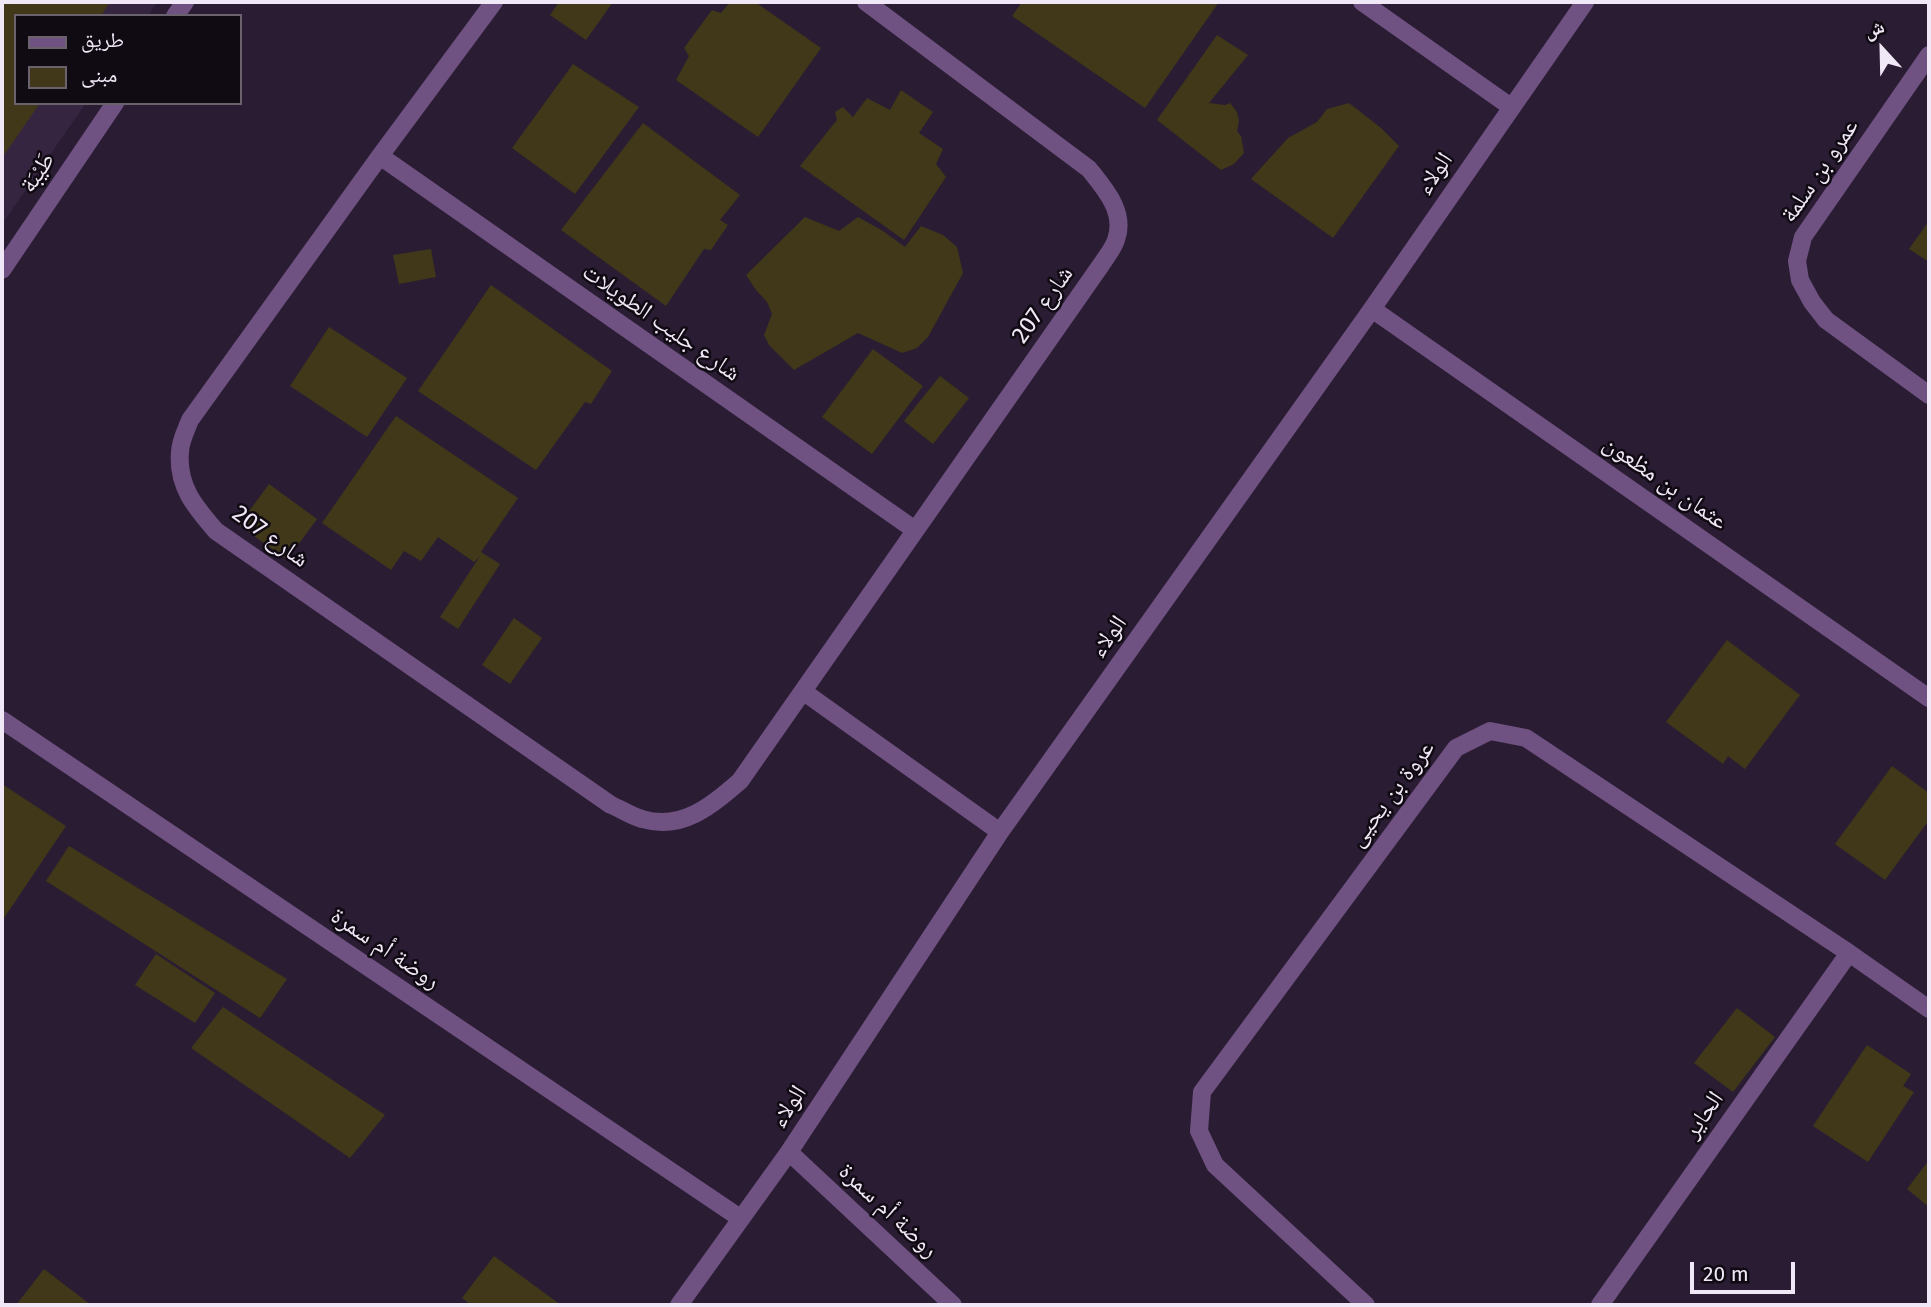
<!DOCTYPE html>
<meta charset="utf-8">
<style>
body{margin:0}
#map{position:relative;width:1931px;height:1307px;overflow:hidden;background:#2a1d33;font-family:"Fira Sans","Noto Naskh Arabic",sans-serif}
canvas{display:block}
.frame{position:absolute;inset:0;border:4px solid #f1e8f7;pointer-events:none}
.legend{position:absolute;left:14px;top:14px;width:228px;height:91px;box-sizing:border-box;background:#100a13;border:2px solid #6a636e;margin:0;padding:9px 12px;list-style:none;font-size:21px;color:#f1e8f7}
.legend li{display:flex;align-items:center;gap:14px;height:35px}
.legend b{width:35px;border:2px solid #6a636e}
.north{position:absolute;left:1847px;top:14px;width:70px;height:70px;-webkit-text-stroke:5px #100a13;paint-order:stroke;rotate:338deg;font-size:19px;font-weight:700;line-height:28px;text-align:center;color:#f1e8f7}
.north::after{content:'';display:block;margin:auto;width:24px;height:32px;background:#f1e8f7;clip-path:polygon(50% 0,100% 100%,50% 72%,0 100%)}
.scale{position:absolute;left:1690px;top:1262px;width:105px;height:32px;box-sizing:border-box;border:4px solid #f1e8f7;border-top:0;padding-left:9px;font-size:21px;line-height:24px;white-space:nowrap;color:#f1e8f7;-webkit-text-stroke:5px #100a13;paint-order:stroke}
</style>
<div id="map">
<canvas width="1931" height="1307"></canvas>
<div class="frame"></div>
<ul class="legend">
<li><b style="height:9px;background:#6f5182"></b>طريق</li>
<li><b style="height:19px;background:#403818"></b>مبنى</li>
</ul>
<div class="north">ش</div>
<div class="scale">20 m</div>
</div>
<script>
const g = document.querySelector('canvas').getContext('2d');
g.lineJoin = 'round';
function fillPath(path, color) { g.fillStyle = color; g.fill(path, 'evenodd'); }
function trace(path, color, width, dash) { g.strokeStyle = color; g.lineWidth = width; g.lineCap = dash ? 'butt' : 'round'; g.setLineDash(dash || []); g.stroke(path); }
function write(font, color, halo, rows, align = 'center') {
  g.font = font + ' "Fira Sans","Noto Naskh Arabic",sans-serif'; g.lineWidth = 5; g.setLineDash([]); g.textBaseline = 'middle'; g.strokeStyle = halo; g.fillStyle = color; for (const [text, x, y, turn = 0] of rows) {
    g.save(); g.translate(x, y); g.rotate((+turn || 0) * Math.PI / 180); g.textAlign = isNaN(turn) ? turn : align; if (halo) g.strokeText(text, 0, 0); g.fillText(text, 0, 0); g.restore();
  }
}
fillPath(new Path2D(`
 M2 2H157L148 16H16V103H86L2 224Z`), '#362540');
fillPath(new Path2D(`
 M2 2H110L101 16H16V103H40L2 158Z
 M559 2H613L586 40 550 15Z
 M730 2H755L821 48 758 137 676 80 689 56 684 48 712 10 721 13Z
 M1022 2H1219L1145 108 1012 16Z
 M1217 35 1248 55 1209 103 1225 105 1230 103 1237 112 1239 121 1237 131 1241 136 1244 153 1234 164 1221 170 1157 120Z
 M573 64 639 107 575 194 512 148Z
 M901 90 933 112 919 133 943 149 936 164 946 177 904 240 800 166 837 120 835 112 843 107 853 117 867 98 890 110Z
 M1349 103 1381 128 1399 146 1333 238 1251 179 1288 138 1317 122 1327 109Z
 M643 123 740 195 720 220 728 225 711 250 704 249 666 306 561 230Z
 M805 217 839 231 858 217 883 231 905 247 921 226 943 235 957 247 963 273 928 337 917 348 902 353 858 333 794 370 769 345 764 335 772 314 767 302 756 290 746 275Z
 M1929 221V262L1909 249Z
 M431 249 436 277 399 284 393 255Z
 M491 285 612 371 591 404 585 402 536 470 418 391Z
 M329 327 407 378 367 437 290 386Z
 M873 349 923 386 872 454 822 417Z
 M940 376 969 398 933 444 904 421Z
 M396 416 518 498 481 552 500 564 458 629 440 617 480 556 474 562 438 537 421 561 404 551 391 570 322 523Z
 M269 484 317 519 287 560 239 525Z
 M514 618 542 638 510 684 482 665Z
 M1727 640 1800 695 1745 769 1728 756 1723 764 1666 722Z
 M1892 766 1929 793V820L1885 880 1835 844Z
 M2 784 66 826 2 921Z
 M69 846 287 979 260 1018 46 881Z
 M156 954 215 993 195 1023 135 985Z
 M223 1007 385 1115 350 1158 191 1048Z
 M1737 1008 1775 1037 1733 1092 1694 1063Z
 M1867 1045 1911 1074 1903 1086 1914 1092 1868 1162 1813 1126Z
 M1929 1160V1207L1907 1189Z
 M494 1256 561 1305H471L462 1298Z
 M44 1269 91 1305H16Z`), '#403818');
trace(new Path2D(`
 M494 2 380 156 190 420C186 430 180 442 180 452 177 486 195 507 216 531L611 805C621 809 631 816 642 819 682 831 711 806 740 781L1101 265C1106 257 1113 249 1116 240 1126 212 1105 189 1089 169L866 2
 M1362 2 1511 107
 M175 16 185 2
 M1929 55 1803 237 1797 261 1800 280 1812 302 1826 320 1929 395
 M380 156 915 530
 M2 270 115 103
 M1372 309 1929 698
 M804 692 1000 832
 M2 720 740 1218
 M789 1152 953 1305
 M679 1305 789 1152 1000 832 1372 309 1585 2
 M1366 1305 1215 1165 1199 1131 1202 1092 1456 748 1490 731 1526 738 1849 953 1929 1009
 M1600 1305 1849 953`), '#6f5182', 18);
write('24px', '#f1e8f7', '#100a13', [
 ["عمرو بن سلمة",1820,171,-56],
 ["طَيْبَة",38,173,-56],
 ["الولاء",1435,174,-56],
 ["شارع 207",1043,305,-55],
 ["شارع جليب الطويلات",661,323,35],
 ["عثمان بن مظعون",1665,483,35],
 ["شارع 207",270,537,36],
 ["الولاء",1109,637,-55],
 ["عروة بن يحيى",1392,794,-53],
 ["روضة أم سمرة",385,949,34],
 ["الولاء",789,1107,-57],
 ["الحاير",1704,1115,-55],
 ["روضة أم سمرة",888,1211,43]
]);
</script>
